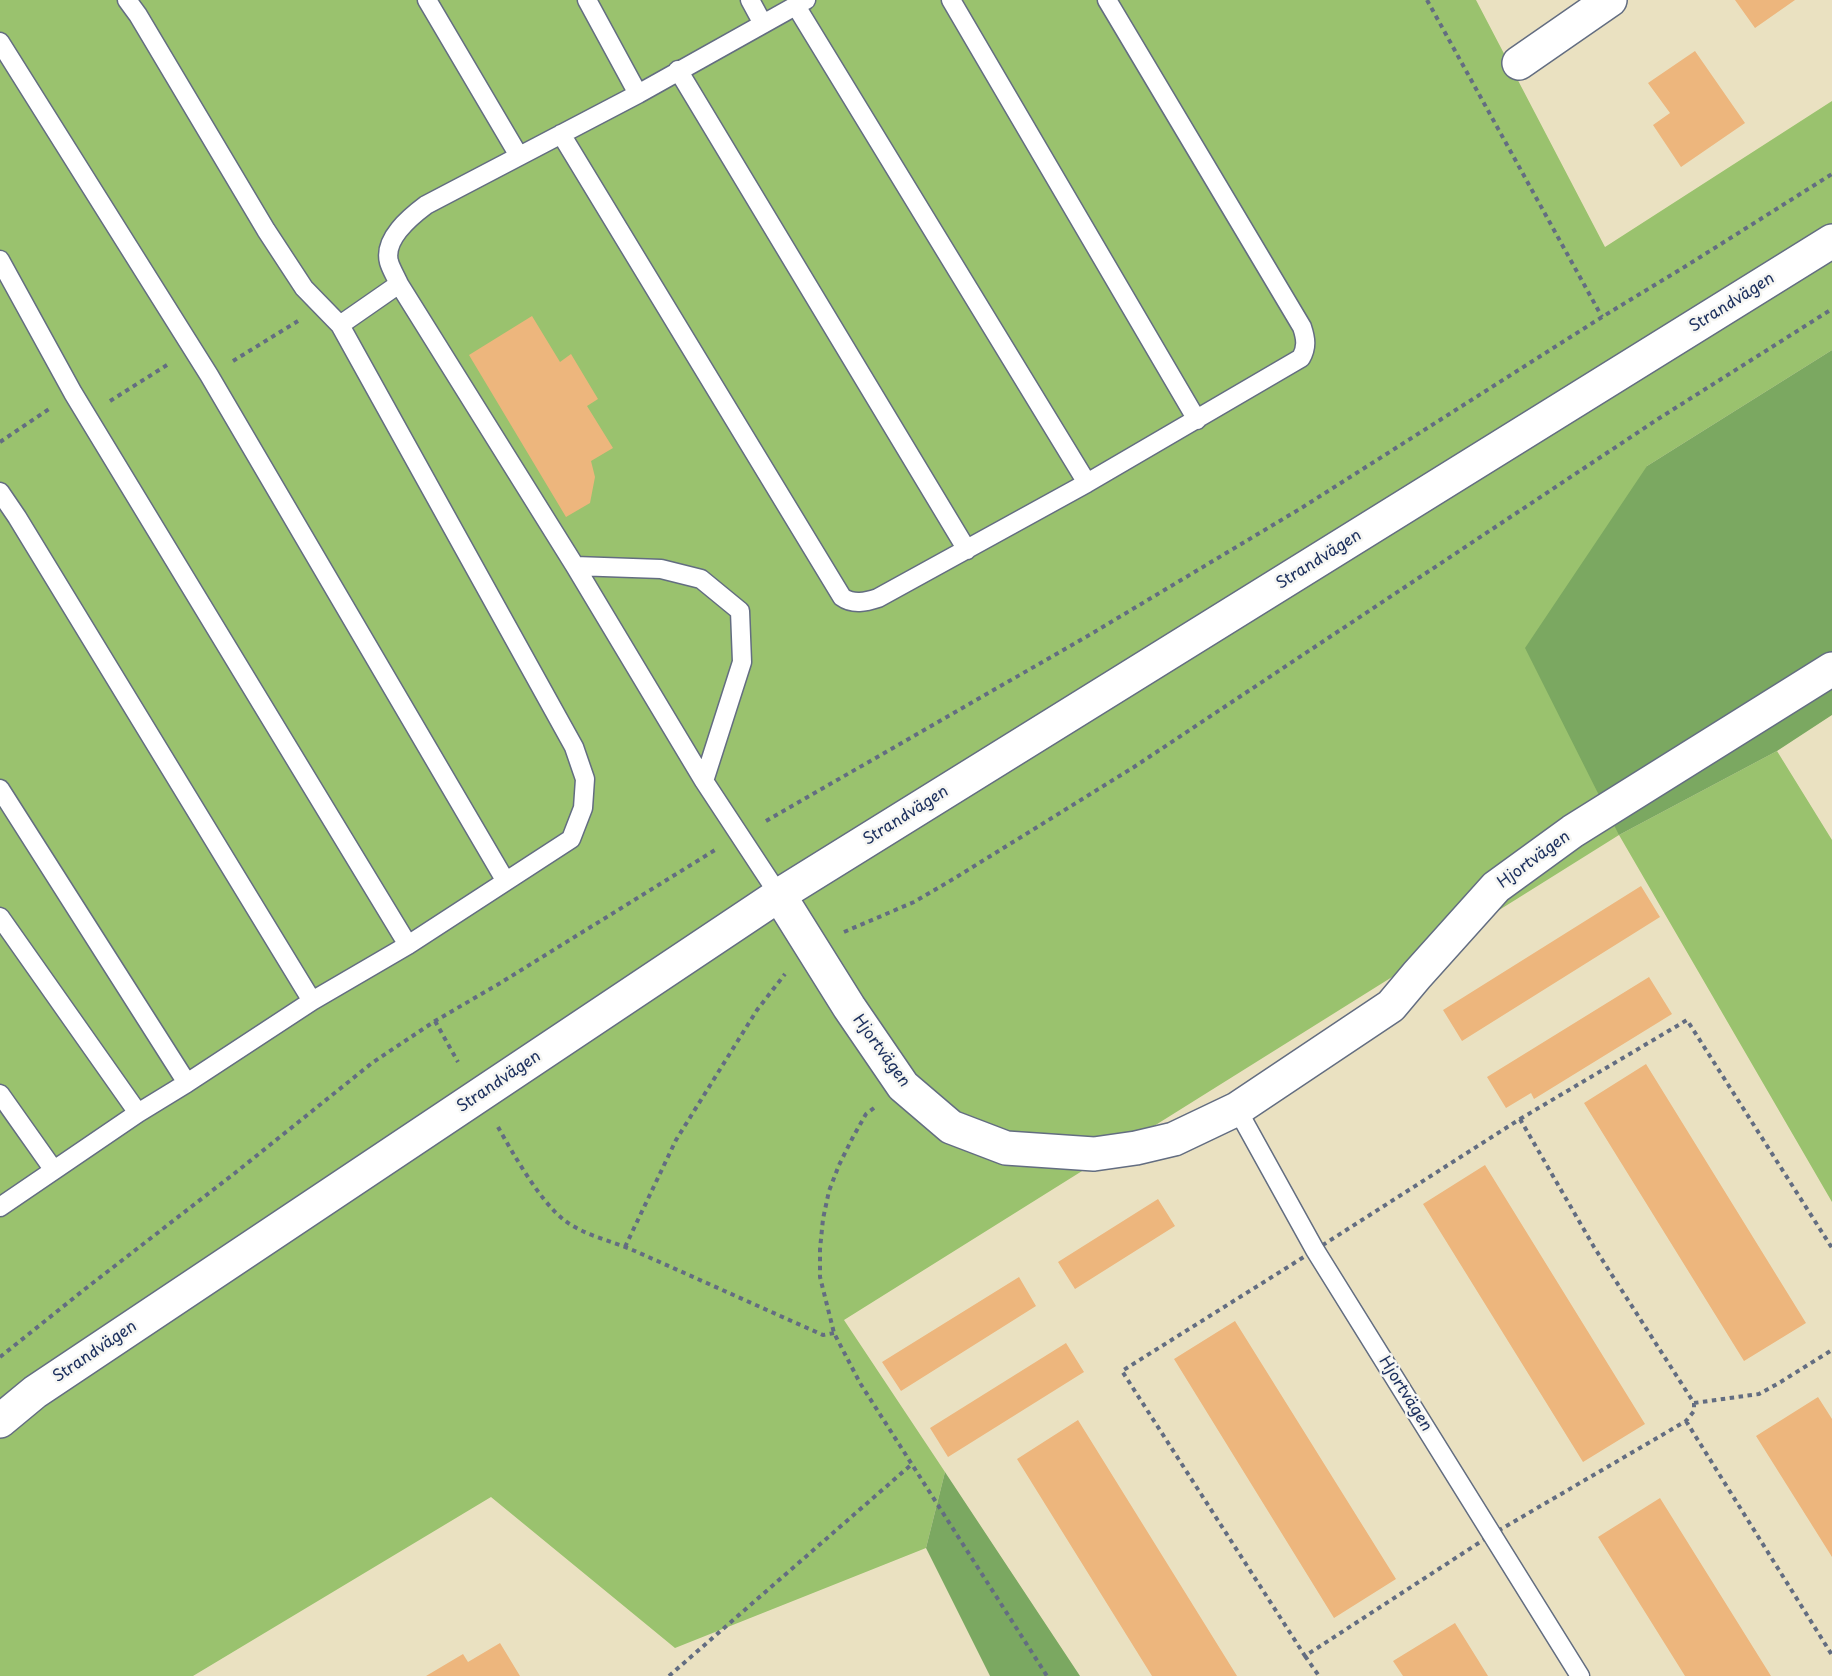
<!DOCTYPE html>
<meta charset="utf-8">
<style>
body{margin:0}
canvas{display:block;background:#eae1c1}
</style>
<canvas width="1832" height="1676"></canvas>
<script>
const g = document.querySelector('canvas').getContext('2d');
g.lineJoin = 'round';
function fillPath(path, color) { g.fillStyle = color; g.fill(path, 'evenodd'); }
function trace(path, color, width, dash) { g.strokeStyle = color; g.lineWidth = width; g.lineCap = dash ? 'butt' : 'round'; g.setLineDash(dash || []); g.stroke(path); }
function write(font, color, halo, rows, align = 'center') {
  g.font = font + ' "Playpen Sans",sans-serif'; g.lineWidth = 5; g.setLineDash([]); g.textBaseline = 'middle'; g.strokeStyle = halo; g.fillStyle = color; for (const [text, x, y, turn = 0] of rows) {
    g.save(); g.translate(x, y); g.rotate((+turn || 0) * Math.PI / 180); g.textAlign = isNaN(turn) ? turn : align; if (halo) g.strokeText(text, 0, 0); g.fillText(text, 0, 0); g.restore();
  }
}
fillPath(new Path2D(`
 M0 0H1476L1605 247 1832 101V350L1647 466 1619 835 1777 751 1832 840V1202L1619 835 844 1320 945 1472 926 1548 675 1648 491 1497 193 1676H0Z`), '#9ac26e');
fillPath(new Path2D(`
 M1832 350V715L1777 751 1619 835 1525 648 1647 466Z
 M945 1472 1080 1676H990L926 1548Z`), '#7ba861');
fillPath(new Path2D(`
 M1735 0H1795L1755 28Z
 M1695 51 1745 123 1681 167 1653 125 1670 113 1648 83Z
 M532 316 560 362 571 354 598 399 587 406 613 448 591 461 595 477 590 503 566 517 469 355Z
 M1641 886 1660 917 1462 1041 1443 1010Z
 M1649 977 1672 1014 1534 1099 1531 1093 1506 1108 1487 1077Z
 M1646 1064 1806 1323 1744 1361 1584 1103Z
 M1485 1165 1645 1424 1583 1462 1423 1204Z
 M1158 1199 1175 1226 1075 1289 1058 1262Z
 M1019 1277 1036 1306 901 1391 882 1362Z
 M1235 1321 1396 1579 1334 1618 1174 1359Z
 M1066 1343 1084 1372 948 1457 930 1428Z
 M1818 1397 1832 1419V1557L1756 1436Z
 M1078 1420 1237 1676H1152L1017 1459Z
 M1660 1498 1771 1676H1685L1598 1537Z
 M1455 1623 1488 1676H1403L1393 1661Z
 M500 1643 520 1676H426L463 1654 468 1662Z`), '#edb67d');
const lane = new Path2D(`
 M427 0 519 156
 M587 0 638 94
 M750 0 763 24
 M951 0 1197 420
 M796 6 1087 483
 M0 42 209 375 505 880
 M678 70 967 550
 M561 134 842 597C853 605 866 602 878 598L1087 483 1301 358C1307 347 1306 339 1302 327L1107 0
 M0 260 73 393 408 945
 M340 325 399 284
 M0 492 17 517 312 1001
 M575 566 661 569 701 579 740 611 742 662 704 781
 M0 789 187 1083
 M779 895 704 781 575 566 399 284C396 277 391 269 389 262 383 239 410 217 426 205L638 94 806 0
 M0 917 138 1113
 M0 1094 53 1169
 M1237 1109 1315 1250 1580 1676
 M0 1207 138 1113 187 1083 312 1001 408 945 571 839 583 808 585 779 574 747 340 325 304 288 266 230 138 15 127 0`);
const street = new Path2D(`
 M1519 63 1610 0
 M779 895 849 1007 903 1086 951 1127 1006 1148 1094 1154 1136 1148 1174 1139 1237 1109 1391 1006 1417 975 1496 887 1573 831 1832 669`);
const secondary = new Path2D(`
 M0 1421 35 1392 779 895 1832 241`);
trace(lane, '#636d81', 21);
trace(street, '#636d81', 36);
trace(secondary, '#636d81', 36);
trace(new Path2D(`
 M1427 0 1602 317
 M233 361 298 321
 M110 401 167 365
 M0 442 49 409
 M766 821 1091 634 1303 507 1602 317 1686 266 1832 174
 M844 932 914 902 955 878 1134 767 1658 419 1832 309
 M435 1021 458 1062
 M874 1108 866 1114 853 1137 839 1165 829 1191 823 1219 820 1249V1277L834 1333 860 1383 1047 1676
 M1520 1119 1594 1247 1694 1403V1411L1686 1421 1491 1535 1305 1656 1122 1371 1315 1250Z
 M1520 1119 1687 1020 1832 1248
 M498 1127C514 1155 539 1200 564 1220 583 1235 612 1241 635 1251 698 1279 760 1307 823 1335L834 1333
 M625 1247 676 1140 757 1010 785 974
 M0 1357 85 1289 235 1173 372 1063 435 1021 497 985 715 850
 M1694 1403 1759 1394 1779 1383 1832 1350
 M1686 1421 1832 1655
 M1305 1656 1319 1676
 M669 1676 912 1464`), '#636d81', 4, [4.5, 4.5]);
trace(lane, '#fff', 18);
trace(street, '#fff', 33);
trace(secondary, '#fff', 33);
write('16px', '#1b2f5e', '#f6f6f2', [
 ["Strandvägen",1732,303,-32],
 ["Strandvägen",1319,560,-32],
 ["Strandvägen",906,816,-32],
 ["Hjortvägen",1534,860,-36],
 ["Hjortvägen",881,1051,54],
 ["Strandvägen",499,1082,-34],
 ["Strandvägen",95,1352,-34],
 ["Hjortvägen",1405,1394,58]
]);
</script>
